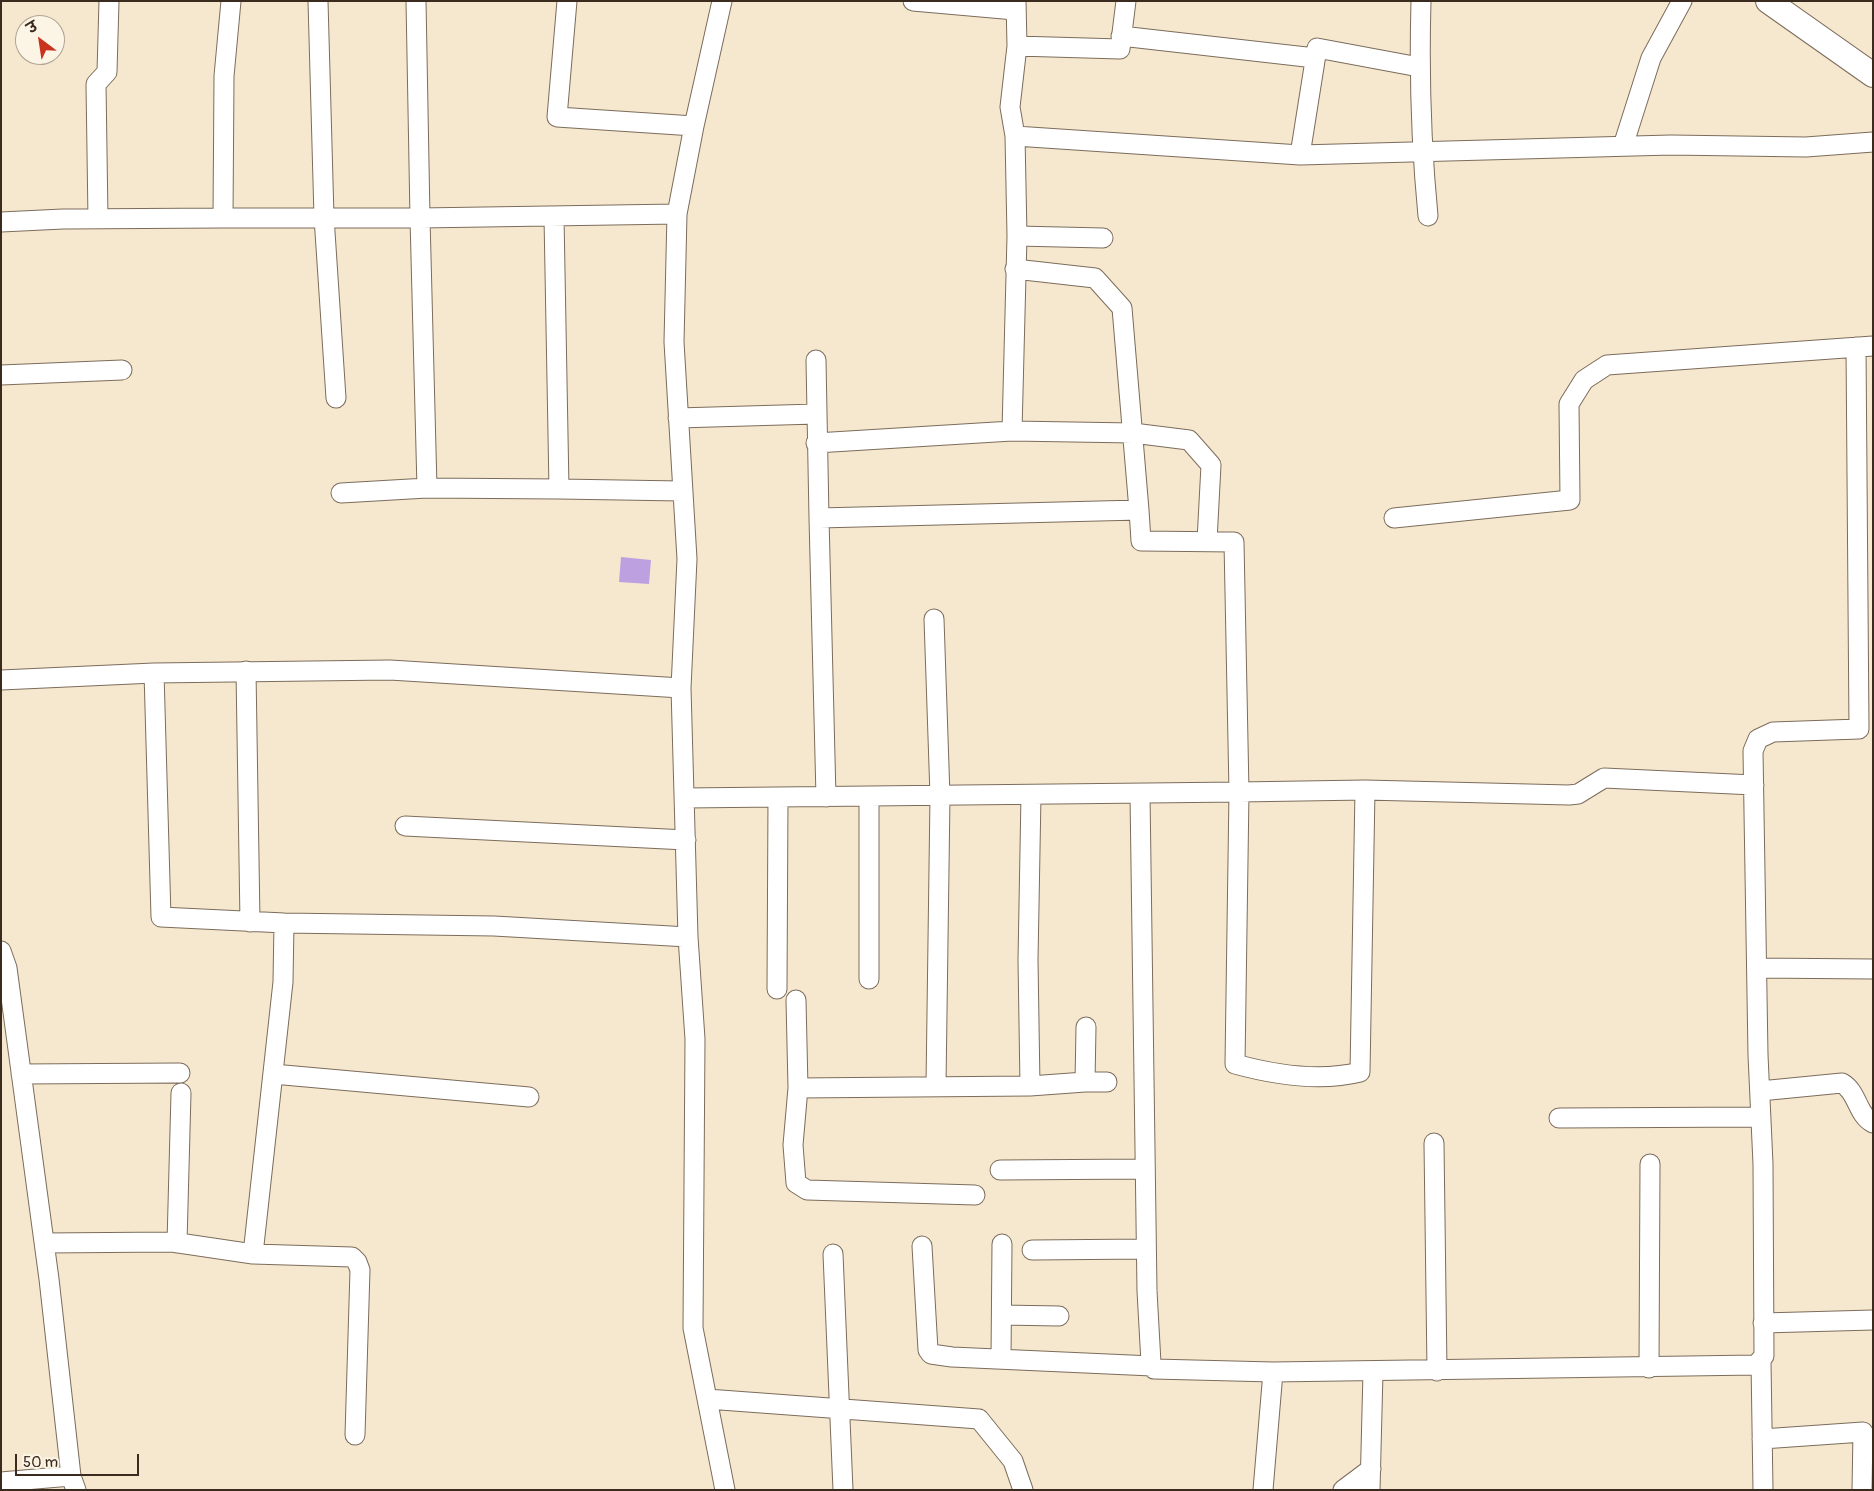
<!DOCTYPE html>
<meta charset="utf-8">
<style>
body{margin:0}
#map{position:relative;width:1874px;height:1491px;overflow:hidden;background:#f5e8ce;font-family:Pangolin,"Playpen Sans Deva",sans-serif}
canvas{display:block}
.frame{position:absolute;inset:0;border:2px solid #3b2a1e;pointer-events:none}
.north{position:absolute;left:15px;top:15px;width:50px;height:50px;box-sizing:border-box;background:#fcf5e5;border:1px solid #afa495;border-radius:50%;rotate:329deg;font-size:14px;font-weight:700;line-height:20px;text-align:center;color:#3b2a1e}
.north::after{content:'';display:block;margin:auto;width:18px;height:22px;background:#c8321e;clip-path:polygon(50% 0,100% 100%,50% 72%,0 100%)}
.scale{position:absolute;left:15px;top:1454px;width:124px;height:22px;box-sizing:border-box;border:2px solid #3b2a1e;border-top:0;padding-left:6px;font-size:15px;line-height:18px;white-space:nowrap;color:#3b2a1e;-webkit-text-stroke:4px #fcf5e5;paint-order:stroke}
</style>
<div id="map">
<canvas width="1874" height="1491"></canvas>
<div class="frame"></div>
<div class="north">उ</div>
<div class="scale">50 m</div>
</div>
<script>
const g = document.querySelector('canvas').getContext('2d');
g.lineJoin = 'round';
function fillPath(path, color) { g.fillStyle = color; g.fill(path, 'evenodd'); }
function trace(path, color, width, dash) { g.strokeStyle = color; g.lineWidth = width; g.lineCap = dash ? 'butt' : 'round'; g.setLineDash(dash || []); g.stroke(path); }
fillPath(new Path2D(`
 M621 557 651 560 649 584 619 582Z`), '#bda0df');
const minor = new Path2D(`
 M318 1 324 217 336 398
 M416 1 420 218 677 214
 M567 1 557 117 694 126
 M722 1 694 126 677 214 674 342 687 559 681 688 688 937 695 1039 693 1328 725 1490
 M913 1 1015 10
 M1016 1 1017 46 1010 107 1015 136 1300 155 1671 145 1806 147 1873 142
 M1421 1C1419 73 1421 144 1428 216
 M1121 36 1315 58
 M1017 46 1120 49 1126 1
 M1623 146 1651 58 1682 1
 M1300 155 1317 48 1419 67
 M554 217 559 489 681 491
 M223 218H420L427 488 341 493
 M98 219 96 84 107 72 109 1
 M1 222 63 219 223 218 224 76 231 1
 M1017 236 1103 238
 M1015 269 1095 278 1122 308 1139 510
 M816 360 819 518
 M1 375 122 370
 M678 418 816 414
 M1012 431 1133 433 1189 440 1211 465 1207 541
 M816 443 1012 431 1017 236 1015 136
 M427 488 559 489
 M1394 518 1570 500 1569 404 1584 380 1607 365 1873 346
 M934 619 940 796 936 1085
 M246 671 250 922
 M154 673 161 917 284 923 494 926 688 937
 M1 680 154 673 390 670 681 688
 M1365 790 1360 1072C1320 1082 1275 1075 1235 1064L1239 792 1365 790 1569 795 1578 794 1604 778 1754 785
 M1140 794 1147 1291 1151 1363 1154 1369 1273 1372 1756 1365 1764 1356 1763 1164 1758 1055 1753 751 1758 739 1773 732 1859 729 1856 347
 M685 798 1239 792 1234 542 1141 541 1139 510 819 518 826 797
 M405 826 686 840
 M1 951 7 968 49 1279 71 1476 76 1490
 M1757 968 1873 969
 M869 979V797
 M777 989 778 798
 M796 1000 798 1088 793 1145 796 1183 807 1190 975 1195
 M21 1074 180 1073
 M273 1074 529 1097
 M1085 1082H1107
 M1030 1086 1028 960 1031 795
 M798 1088 1030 1086 1085 1082 1086 1027
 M1760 1091 1842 1083C1858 1092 1857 1115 1873 1123
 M1559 1118 1761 1117
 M1434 1143 1437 1371
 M1000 1170 1145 1169
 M44 1243 172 1242 253 1254 352 1257 357 1262 360 1270 355 1435
 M177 1243 181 1093
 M922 1246 928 1350 931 1354 952 1357 1152 1366
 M1032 1250 1146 1249
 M253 1254 283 982 284 923
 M833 1254 843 1490
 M1002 1315 1059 1316
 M1763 1323 1873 1320
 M1001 1359 1002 1244
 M1761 1362 1763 1490
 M1649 1368 1650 1164
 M707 1399 979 1419 1013 1461 1023 1490
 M1762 1439 1863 1432 1862 1490
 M1 1482 71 1476
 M1263 1490 1273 1372
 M1343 1490 1371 1469
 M1370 1490 1373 1372`);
const tertiary = new Path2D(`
 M1768 1 1873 75`);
trace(minor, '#7c6c5c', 21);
trace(tertiary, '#7c6c5c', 26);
trace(minor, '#fff', 19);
trace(tertiary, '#fff', 24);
</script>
